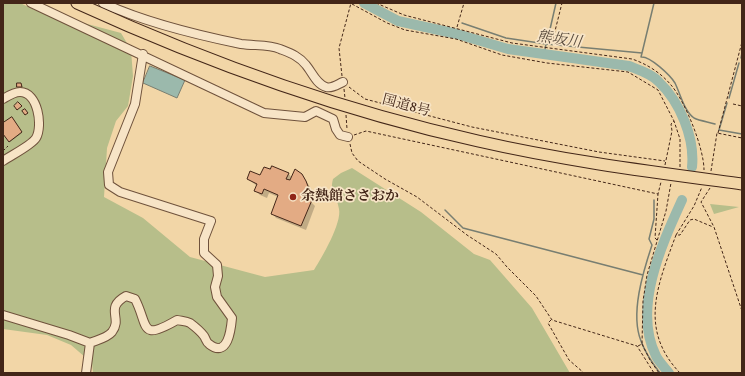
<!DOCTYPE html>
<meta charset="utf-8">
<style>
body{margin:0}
#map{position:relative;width:745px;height:376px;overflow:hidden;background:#f2d6a7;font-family:Vollkorn,serif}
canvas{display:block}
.frame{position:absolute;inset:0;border:4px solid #432618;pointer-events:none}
</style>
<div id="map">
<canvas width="745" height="376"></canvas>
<div class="frame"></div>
</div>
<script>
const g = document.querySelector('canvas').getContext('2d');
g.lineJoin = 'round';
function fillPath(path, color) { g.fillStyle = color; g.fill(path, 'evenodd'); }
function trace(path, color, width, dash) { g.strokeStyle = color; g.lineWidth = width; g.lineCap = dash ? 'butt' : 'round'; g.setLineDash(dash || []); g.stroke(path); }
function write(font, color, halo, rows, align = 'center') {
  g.font = font + ' Vollkorn,"Noto Serif JP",serif'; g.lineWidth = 3.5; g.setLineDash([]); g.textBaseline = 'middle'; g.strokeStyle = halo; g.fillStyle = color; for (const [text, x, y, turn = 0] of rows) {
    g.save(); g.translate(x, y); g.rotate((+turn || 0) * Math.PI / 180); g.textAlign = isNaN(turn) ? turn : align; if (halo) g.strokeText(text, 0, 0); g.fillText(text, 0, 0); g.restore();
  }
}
fillPath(new Path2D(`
 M3 3H20L35 10 121 33 131 50 133 76 128 106 116 121 107 148 104 197 143 218 190 257 265 277 314 270C322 257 342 223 339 209 337 195 329 194 333 179L341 173 352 168 421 212 474 254 490 260 532 308 570 373H93L92 363 71 345 47 335 3 329Z
 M710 204 739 207 714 214Z`), '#b7be8a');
const water = new Path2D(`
 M150 66 185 80 177 98 143 83Z`);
fillPath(water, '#9bb9ac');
trace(water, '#787e71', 1);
fillPath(new Path2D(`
 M12 118 22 133 10 142 3 132V125Z
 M288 173 292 178 302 175 312 190 311 202 315 206 306 230 276 218 272 213 278 197 269 193 267 198 260 195 255 190 257 186 248 179Z`), '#0003');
trace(new Path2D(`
 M462 23 506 38 546 44 642 53 654 3
 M548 38 556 3
 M642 53 641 57C650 56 670 75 675 83 680 93 684 111 694 118 700 121 709 122 715 124
 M544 55 546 44
 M741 58 742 53
 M729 98 739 63
 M727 103 719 130 742 134
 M654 200V219L649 239 652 245C643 272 630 314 641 341 645 352 653 364 660 373
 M445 210 463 228 643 275`), '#787e71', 1.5);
trace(new Path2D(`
 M364 3 398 21 457 34 508 49 629 66C639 70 652 74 659 82 680 102 695 138 692 167
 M669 373C665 368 659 362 656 356 632 308 662 244 682 200`), '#9bb9ac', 10);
const building = new Path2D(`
 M17 83H21L22 87H17Z
 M18 102 22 106 17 110 14 106Z
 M25 109 28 113 25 115 22 111Z
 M12 117 22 132 9 142 3 134V123Z
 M272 166 289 173 286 179 290 180 295 169 302 174 306 181 309 189 307 199 312 200 301 226 271 214 278 195 264 189 262 194 254 191 257 184 247 179 250 171 260 175 264 167 270 169Z`);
fillPath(building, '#e3ab84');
trace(building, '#432618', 1);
const minor = new Path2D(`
 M31 3 264 113 305 117 316 111 333 119 336 129 340 135 348 137
 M103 3C144 22 197 35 241 44 254 46 269 44 280 49 290 53 299 56 306 65 312 72 316 84 326 87 332 89 338 84 343 82
 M3 99C8 96 14 92 20 92 38 92 43 126 36 138 32 145 10 156 3 161
 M3 315 69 335 90 343 86 373
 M90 343C97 340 107 338 112 332 123 318 104 308 126 296L135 299C149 326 139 342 177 320 181 321 186 321 190 323 194 326 201 332 204 336 206 339 206 342 209 344 228 359 231 329 232 318L217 297 215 287 218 276 217 265 204 253V239L211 221 120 192 109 185 108 172 135 104 143 54`);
const highway = new Path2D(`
 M77 3C206 62 339 110 478 141 565 161 653 172 742 184`);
trace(minor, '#6f523c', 10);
trace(highway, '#432618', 13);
trace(new Path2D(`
 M376 3 404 15 512 43 632 59C647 64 661 73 671 85 685 101 704 148 704 170
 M352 4 387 23 405 30 456 39 502 55 547 63 628 72 658 90 674 121
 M457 27 464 3
 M553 39 562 3
 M342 76 339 48 351 3
 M349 87 365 99 472 127 599 152 665 161
 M344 89 345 98
 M733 104 742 106
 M346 115 347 129
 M718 133 742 42
 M354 135 366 131 658 194 661 182
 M350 144 352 153 358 161 385 179 417 197 467 235 496 254 507 267 536 296 552 320 637 346 654 373
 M3 151 8 146
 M665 165 672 131 671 124 674 121 680 139V167
 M711 171 717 133 742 138
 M710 188 701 202 714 227 742 311
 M676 235 694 206 702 187
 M657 240 655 238 658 194
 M551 320 548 323 569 360 584 373
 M642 344 650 360 659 373
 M638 346 642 344 643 301 647 275 666 211 671 183
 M680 373C638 329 658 284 676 235H680L690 220 694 219 713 227`), '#432618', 1, [3, 2]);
trace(minor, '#f7e4c6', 8);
trace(highway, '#f2d6a7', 11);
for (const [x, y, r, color] of [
 [293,197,4,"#8f2418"]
]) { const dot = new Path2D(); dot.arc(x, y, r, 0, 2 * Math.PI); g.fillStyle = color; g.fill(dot); trace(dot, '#f7e4c6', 1.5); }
write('14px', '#432618', '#f7e4c6', [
 ["国道8号",406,107,15]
]);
write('bold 14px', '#432618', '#f7e4c6', [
 ["余熱館ささおか",301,197]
], 'left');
write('italic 15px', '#594b3d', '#f7e4c6', [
 ["熊坂川",559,41,8]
]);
</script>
